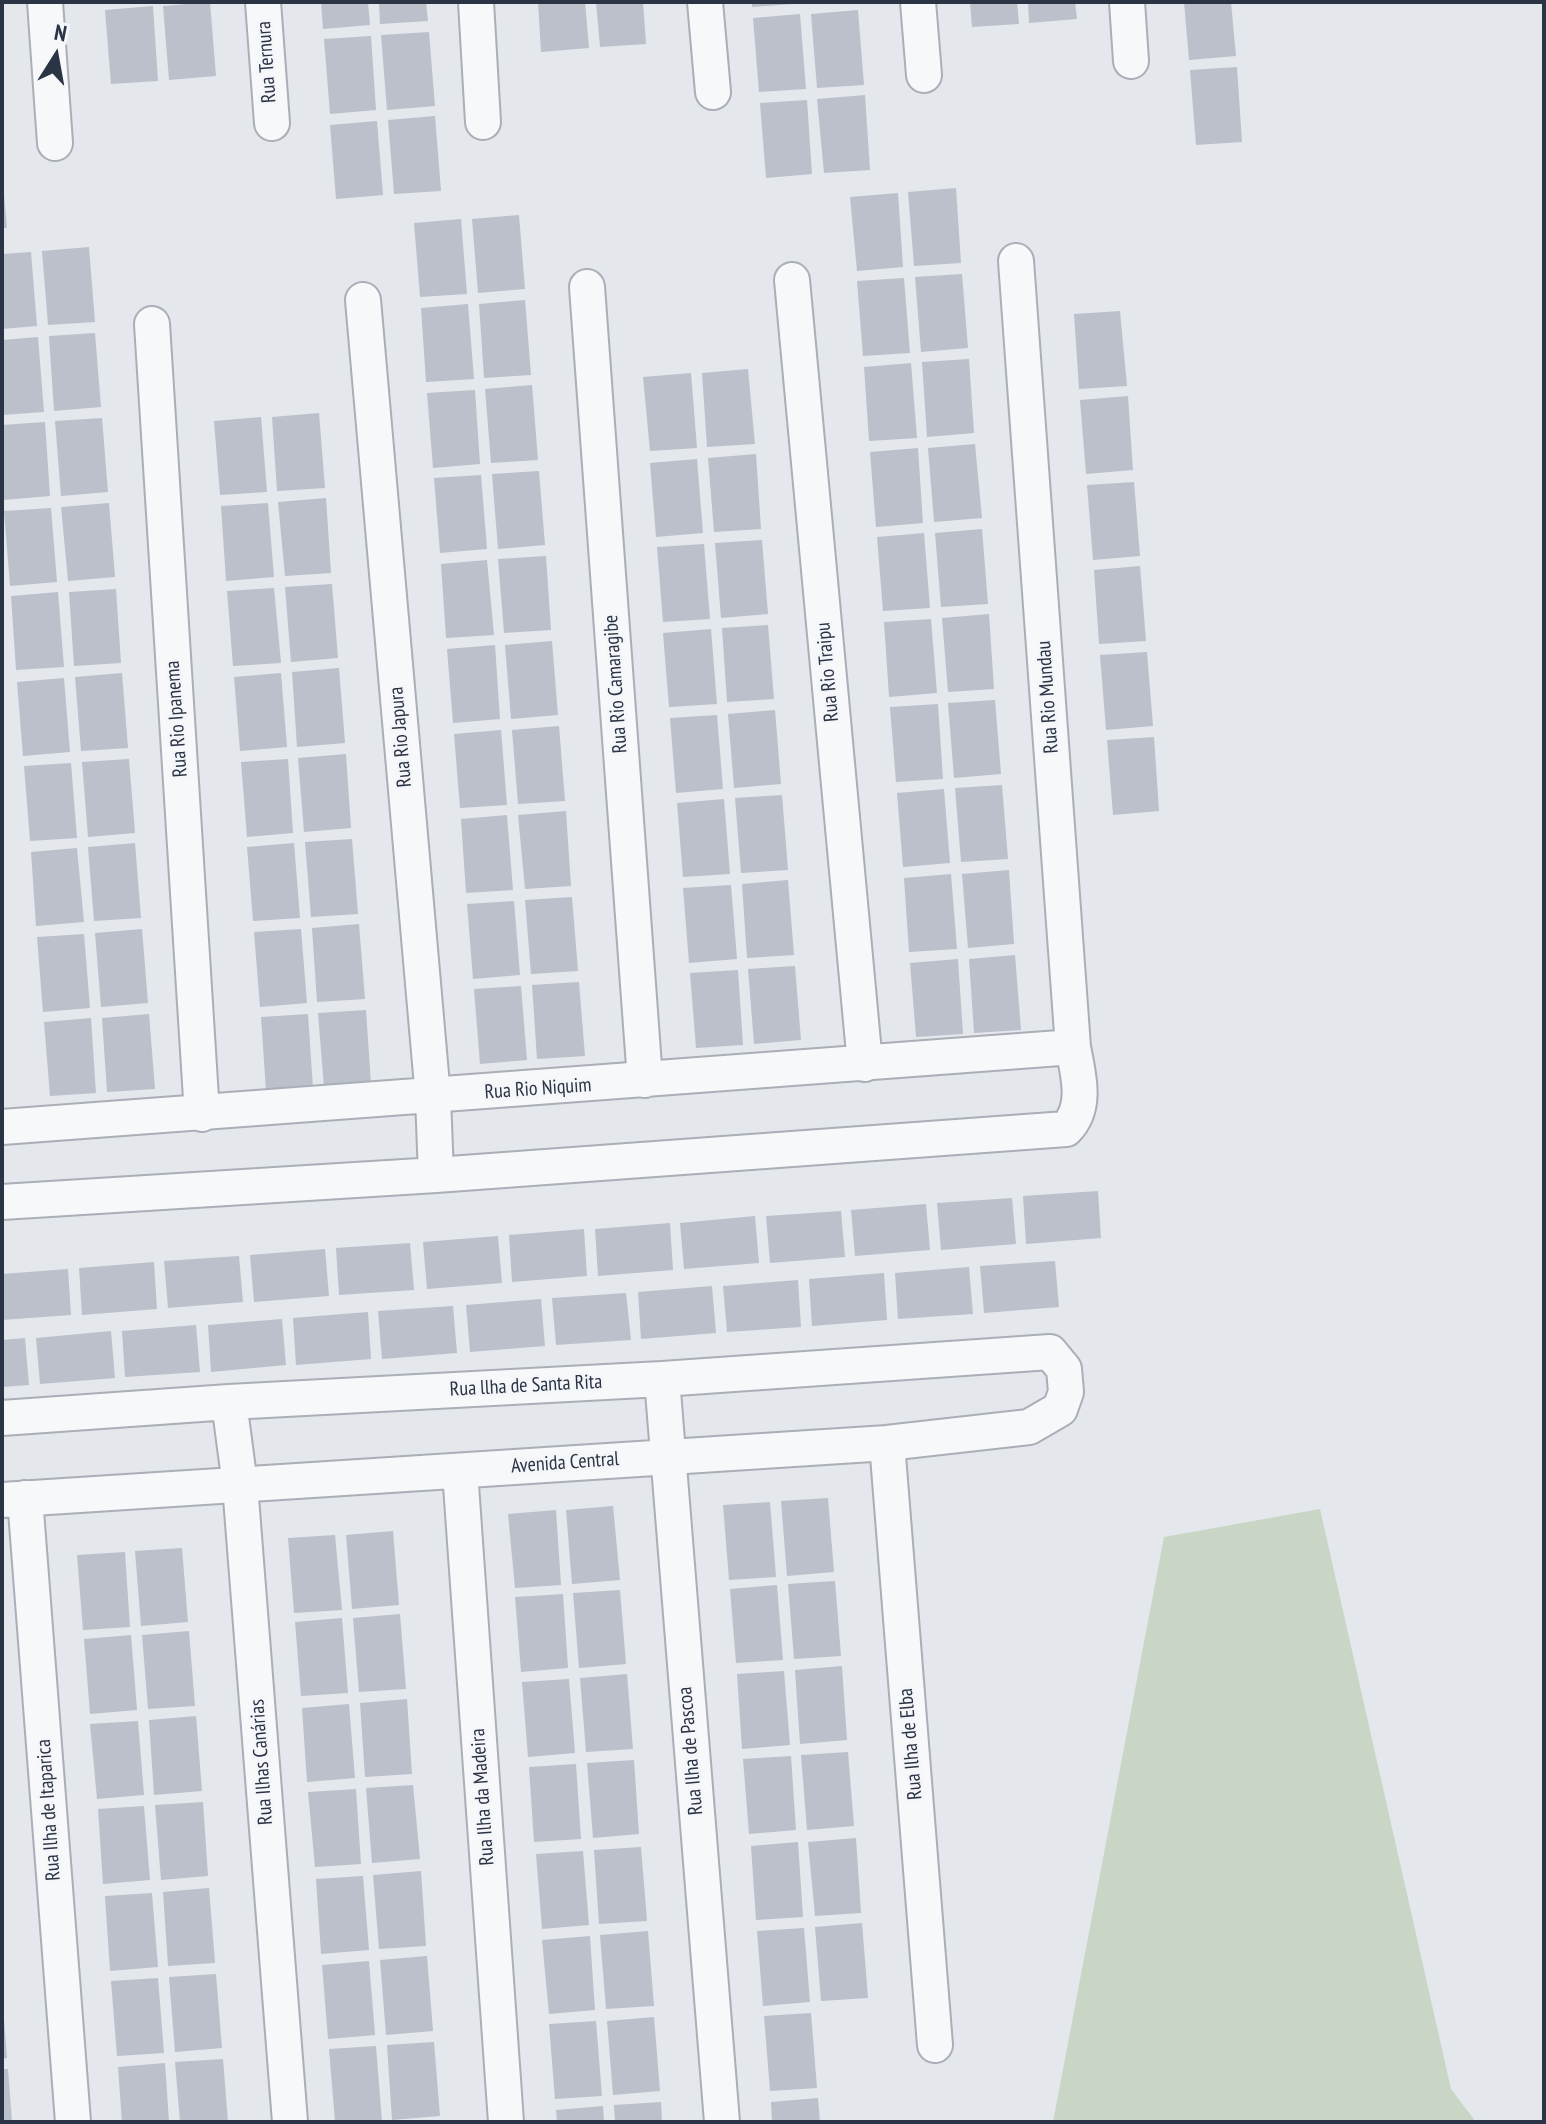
<!DOCTYPE html>
<meta charset="utf-8">
<style>
body{margin:0}
#map{position:relative;width:1546px;height:2124px;overflow:hidden;background:#e4e7ec;font-family:"PT Sans Narrow",sans-serif}
canvas{display:block}
.frame{position:absolute;inset:0;border:4px solid #2b3445;pointer-events:none}
.north{position:absolute;left:16px;top:16px;width:80px;height:80px;-webkit-text-stroke:6px #f4f6f9;paint-order:stroke;rotate:11deg;font-size:22px;font-weight:700;line-height:32px;text-align:center;color:#2b3445}
.north::after{content:'';display:block;margin:auto;width:28px;height:36px;background:#2b3445;clip-path:polygon(50% 0,100% 100%,50% 72%,0 100%)}
</style>
<div id="map">
<canvas width="1546" height="2124"></canvas>
<div class="frame"></div>
<div class="north">N</div>
</div>
<script>
const g = document.querySelector('canvas').getContext('2d');
g.lineJoin = 'round';
function fillPath(path, color) { g.fillStyle = color; g.fill(path, 'evenodd'); }
function trace(path, color, width, dash) { g.strokeStyle = color; g.lineWidth = width; g.lineCap = dash ? 'butt' : 'round'; g.setLineDash(dash || []); g.stroke(path); }
function write(font, color, halo, rows, align = 'center') {
  g.font = font + ' "PT Sans Narrow",sans-serif'; g.lineWidth = 6; g.setLineDash([]); g.textBaseline = 'middle'; g.strokeStyle = halo; g.fillStyle = color; for (const [text, x, y, turn = 0] of rows) {
    g.save(); g.translate(x, y); g.rotate((+turn || 0) * Math.PI / 180); g.textAlign = isNaN(turn) ? turn : align; if (halo) g.strokeText(text, 0, 0); g.fillText(text, 0, 0); g.restore();
  }
}
fillPath(new Path2D(`
 M1320 1509 1451 2089 1476 2122H1053L1164 1537Z`), '#c9d6c5');
fillPath(new Path2D(`
 M210 2 216 76 169 80 163 6Z
 M321 2H368L370 25 323 29Z
 M379 2H426L428 21 380 24Z
 M538 2H585L589 48 541 52Z
 M596 2H643L646 44 600 47Z
 M752 2H793V4L752 7Z
 M970 2H1017L1019 24 972 27Z
 M1028 2H1075L1077 19 1029 23Z
 M1184 2H1231L1236 56 1189 60Z
 M153 6 158 81 111 84 105 10Z
 M858 10 864 85 817 88 811 14Z
 M800 14 806 89 759 92 753 18Z
 M429 32 435 106 387 110 381 35Z
 M371 36 376 110 330 114 324 39Z
 M1237 67 1242 142 1196 145 1190 70Z
 M865 95 870 170 824 173 817 99Z
 M807 100 812 174 766 178 760 103Z
 M435 116 441 191 394 194 388 120Z
 M377 121 383 195 336 199 330 125Z
 M956 188 961 263 914 266 908 192Z
 M898 193 903 267 857 271 850 197Z
 M4 194 7 228H2V195Z
 M519 215 525 289 478 293 472 219Z
 M461 219 467 294 420 297 414 223Z
 M89 247 95 322 48 325 42 251Z
 M31 252 37 326 2 329V254Z
 M962 274 968 348 921 352 915 277Z
 M904 278 910 353 863 356 857 281Z
 M525 300 531 375 484 378 479 304Z
 M468 304 474 379 426 382 421 308Z
 M1120 311 1127 386 1079 389 1074 314Z
 M95 333 101 407 54 411 49 336Z
 M38 337 44 412 2 415V340Z
 M969 359 974 433 927 437 922 362Z
 M911 363 917 438 869 441 864 367Z
 M748 369 755 444 707 447 702 373Z
 M691 373 697 448 650 451 643 377Z
 M532 385 538 460 491 463 485 389Z
 M475 390 480 464 433 468 427 393Z
 M1128 396 1133 470 1086 474 1080 400Z
 M319 413 325 488 277 491 272 417Z
 M261 417 267 492 220 495 214 421Z
 M102 418 108 492 61 496 55 421Z
 M45 422 50 496 3 500 2 425Z
 M975 444 982 518 934 522 928 448Z
 M918 448 923 523 876 527 870 452Z
 M756 454 761 529 714 532 708 458Z
 M697 459 703 533 656 537 650 463Z
 M539 471 545 545 498 549 492 474Z
 M481 475 487 549 440 553 434 478Z
 M1134 482 1140 556 1093 560 1087 485Z
 M326 498 331 573 285 576 278 502Z
 M109 503 115 577 68 581 61 507Z
 M268 503 274 577 226 581 221 506Z
 M51 508 57 582 10 586 4 511Z
 M982 529 988 604 941 607 935 533Z
 M924 533 930 608 883 611 877 537Z
 M762 540 768 614 721 618 715 543Z
 M704 544 710 619 663 622 657 547Z
 M546 556 551 630 504 633 498 559Z
 M487 560 494 635 446 638 441 564Z
 M1140 566 1146 641 1099 644 1094 570Z
 M332 584 338 658 291 662 285 587Z
 M274 588 281 663 233 666 227 591Z
 M116 589 121 663 74 666 69 592Z
 M58 592 64 667 16 670 11 596Z
 M989 614 994 689 948 692 942 618Z
 M931 619 937 693 889 697 884 622Z
 M768 625 774 699 727 702 722 628Z
 M711 629 717 704 669 707 663 633Z
 M552 641 558 715 511 719 505 645Z
 M495 645 500 719 453 723 447 649Z
 M1147 652 1153 726 1106 730 1100 655Z
 M339 668 345 743 297 747 292 672Z
 M122 673 128 748 81 751 75 677Z
 M281 673 287 747 240 751 234 677Z
 M64 678 70 752 23 756 17 682Z
 M995 700 1001 774 954 778 948 703Z
 M938 704 943 779 896 782 890 707Z
 M775 710 781 784 734 788 728 714Z
 M717 715 723 789 676 793 670 718Z
 M559 726 565 801 518 804 512 730Z
 M501 730 507 805 460 808 454 734Z
 M1154 737 1159 811 1113 815 1107 740Z
 M346 754 351 828 304 832 298 758Z
 M129 759 135 833 88 837 82 762Z
 M288 759 293 833 247 837 241 762Z
 M71 763 77 838 30 841 24 766Z
 M1002 785 1008 859 961 862 955 788Z
 M944 789 950 863 903 867 897 793Z
 M782 795 788 870 741 873 735 798Z
 M724 799 730 874 683 877 677 803Z
 M566 811 571 886 525 889 518 815Z
 M507 815 513 890 466 893 461 819Z
 M352 839 358 914 311 917 305 842Z
 M135 843 141 918 94 921 88 847Z
 M294 843 300 918 253 921 247 847Z
 M77 848 84 922 36 926 31 852Z
 M1009 870 1014 944 968 948 962 874Z
 M951 874 957 949 909 952 904 878Z
 M788 880 794 955 747 958 742 884Z
 M731 885 737 959 689 963 683 888Z
 M572 897 578 971 531 974 525 900Z
 M514 901 520 975 473 979 467 904Z
 M359 924 365 999 317 1002 312 928Z
 M142 929 148 1003 101 1007 95 933Z
 M301 929 307 1003 260 1007 254 932Z
 M84 934 90 1008 43 1012 37 937Z
 M1015 955 1021 1030 974 1033 969 959Z
 M958 959 963 1034 916 1037 910 963Z
 M795 966 801 1040 754 1044 748 969Z
 M738 970 743 1045 696 1048 690 973Z
 M579 982 585 1056 537 1059 532 985Z
 M521 986 527 1060 480 1064 474 989Z
 M366 1010 371 1084 324 1088 318 1013Z
 M149 1014 155 1089 107 1092 102 1018Z
 M308 1014 313 1088 266 1091 261 1017Z
 M91 1018 96 1093 50 1096 44 1022Z
 M1098 1191 1101 1238 1026 1244 1023 1196Z
 M1012 1198 1016 1244 941 1250 937 1203Z
 M926 1204 930 1250 855 1256 851 1210Z
 M841 1211 845 1257 770 1263 766 1216Z
 M755 1216 759 1263 684 1269 680 1223Z
 M670 1223 673 1270 598 1276 595 1229Z
 M584 1229 587 1276 512 1282 509 1235Z
 M498 1236 502 1283 427 1289 423 1242Z
 M410 1243 414 1290 339 1295 336 1248Z
 M325 1249 329 1296 254 1302 250 1255Z
 M239 1256 243 1302 168 1308 164 1261Z
 M1055 1261 1059 1307 984 1313 980 1266Z
 M154 1262 157 1309 82 1315 79 1268Z
 M969 1267 973 1314 898 1319 895 1273Z
 M68 1269 71 1315 2 1320V1274Z
 M884 1273 887 1320 812 1326 809 1279Z
 M798 1280 801 1327 727 1332 723 1286Z
 M712 1286 716 1333 641 1339 638 1292Z
 M626 1293 631 1340 556 1345 552 1298Z
 M541 1299 545 1346 470 1352 466 1305Z
 M453 1306 457 1353 382 1359 378 1311Z
 M368 1312 371 1359 296 1365 293 1318Z
 M282 1319 286 1365 211 1372 208 1325Z
 M196 1325 200 1372 125 1377 122 1331Z
 M111 1331 115 1378 40 1384 36 1338Z
 M25 1338 29 1385 2 1387V1340Z
 M828 1498 834 1572 787 1576 781 1501Z
 M770 1502 776 1577 729 1580 723 1505Z
 M613 1506 620 1580 572 1584 566 1510Z
 M556 1510 561 1585 515 1588 508 1514Z
 M393 1531 399 1605 352 1609 346 1535Z
 M335 1535 342 1610 294 1613 288 1538Z
 M182 1548 188 1622 141 1626 135 1551Z
 M125 1552 130 1627 83 1630 77 1555Z
 M835 1581 841 1656 794 1659 788 1584Z
 M777 1585 783 1660 736 1663 730 1589Z
 M620 1590 626 1664 579 1668 573 1593Z
 M563 1594 568 1668 521 1672 515 1597Z
 M400 1614 406 1689 359 1692 353 1618Z
 M342 1618 348 1693 301 1696 295 1622Z
 M189 1631 195 1706 148 1709 142 1635Z
 M131 1635 137 1710 90 1714 84 1639Z
 M842 1666 847 1740 800 1744 795 1670Z
 M784 1671 790 1745 742 1749 737 1674Z
 M627 1674 633 1749 586 1752 580 1678Z
 M569 1679 575 1753 528 1757 522 1682Z
 M407 1699 412 1774 365 1777 360 1703Z
 M349 1704 355 1778 307 1782 302 1708Z
 M196 1716 202 1791 154 1795 149 1720Z
 M138 1721 144 1795 97 1799 90 1724Z
 M848 1752 854 1826 807 1830 801 1755Z
 M791 1756 796 1830 749 1834 743 1759Z
 M634 1760 639 1834 593 1838 587 1763Z
 M576 1764 581 1839 534 1842 529 1767Z
 M413 1785 420 1859 372 1863 366 1788Z
 M356 1789 361 1864 315 1867 308 1792Z
 M203 1802 208 1876 161 1880 155 1805Z
 M144 1806 150 1880 103 1884 98 1809Z
 M856 1838 861 1913 815 1916 808 1842Z
 M798 1842 803 1917 756 1920 751 1846Z
 M641 1847 647 1921 599 1924 594 1850Z
 M583 1851 589 1925 542 1929 536 1854Z
 M421 1871 426 1946 379 1949 373 1875Z
 M363 1876 369 1950 321 1954 316 1879Z
 M209 1888 215 1963 168 1966 163 1892Z
 M152 1893 158 1967 110 1971 105 1896Z
 M862 1923 868 1998 821 2001 815 1927Z
 M804 1928 810 2002 763 2006 757 1931Z
 M648 1931 654 2006 606 2009 600 1935Z
 M590 1936 595 2010 549 2014 542 1940Z
 M427 1956 433 2031 386 2035 380 1960Z
 M369 1961 375 2035 328 2039 322 1965Z
 M216 1974 222 2048 175 2052 169 1977Z
 M158 1978 164 2053 117 2056 111 1981Z
 M811 2013 817 2088 770 2091 764 2016Z
 M654 2017 660 2091 613 2095 607 2021Z
 M2 2019H4L7 2058 2 2059Z
 M596 2021 602 2096 555 2099 549 2024Z
 M434 2042 440 2116 392 2120 387 2045Z
 M376 2046 382 2121 335 2122 329 2049Z
 M223 2059 228 2122H180L175 2062Z
 M165 2063 169 2122H122L118 2067Z
 M2 2069H8L12 2122H2Z
 M818 2098 820 2122H772L771 2102Z
 M661 2102 662 2122H615L614 2105Z
 M603 2106 604 2122H557L556 2110Z`), '#bbc0ca');
const minor = new Path2D(`
 M45 2 55 143
 M263 2 272 123
 M476 2 483 122
 M705 2 713 92
 M918 2 924 75
 M1127 2 1131 61
 M792 280 865 1064
 M587 287 645 1080
 M363 300 433 1097 436 1175
 M152 324 202 1114
 M2 1127 1073 1047
 M2 1202 436 1175 1066 1129C1088 1107 1078 1074 1073 1047L1016 261
 M662 1379 722 2122
 M229 1402 240 1485 290 2122
 M2 1418 229 1402 662 1379 1050 1352 1064 1369 1066 1392 1060 1409 1029 1427 887 1443 2 1500
 M887 1443 935 2045
 M460 1471 506 2122
 M25 1498 73 2122`);
trace(minor, '#a9aeb7', 38);
trace(minor, '#f7f8fa', 34);
write('20px', '#2b3445', '#f4f6f9', [
 ["Rua Ternura",267,62,-94],
 ["Rua Rio Traipu",828,672,-95],
 ["Rua Rio Camaragibe",616,684,-94],
 ["Rua Rio Mundau",1048,697,-94],
 ["Rua Rio Ipanema",177,719,-94],
 ["Rua Rio Japura",401,737,-95],
 ["Rua Rio Niquim",538,1089,-4],
 ["Rua llha de Santa Rita",526,1386,-3],
 ["Avenida Central",565,1463,-4],
 ["Rua Ilha de Elba",911,1744,-95],
 ["Rua Ilha de Pascoa",691,1751,-95],
 ["Rua Ilhas Canárias",262,1762,-94],
 ["Rua Ilha da Madeira",483,1797,-94],
 ["Rua Ilha de Itaparica",49,1810,-94]
]);
</script>
